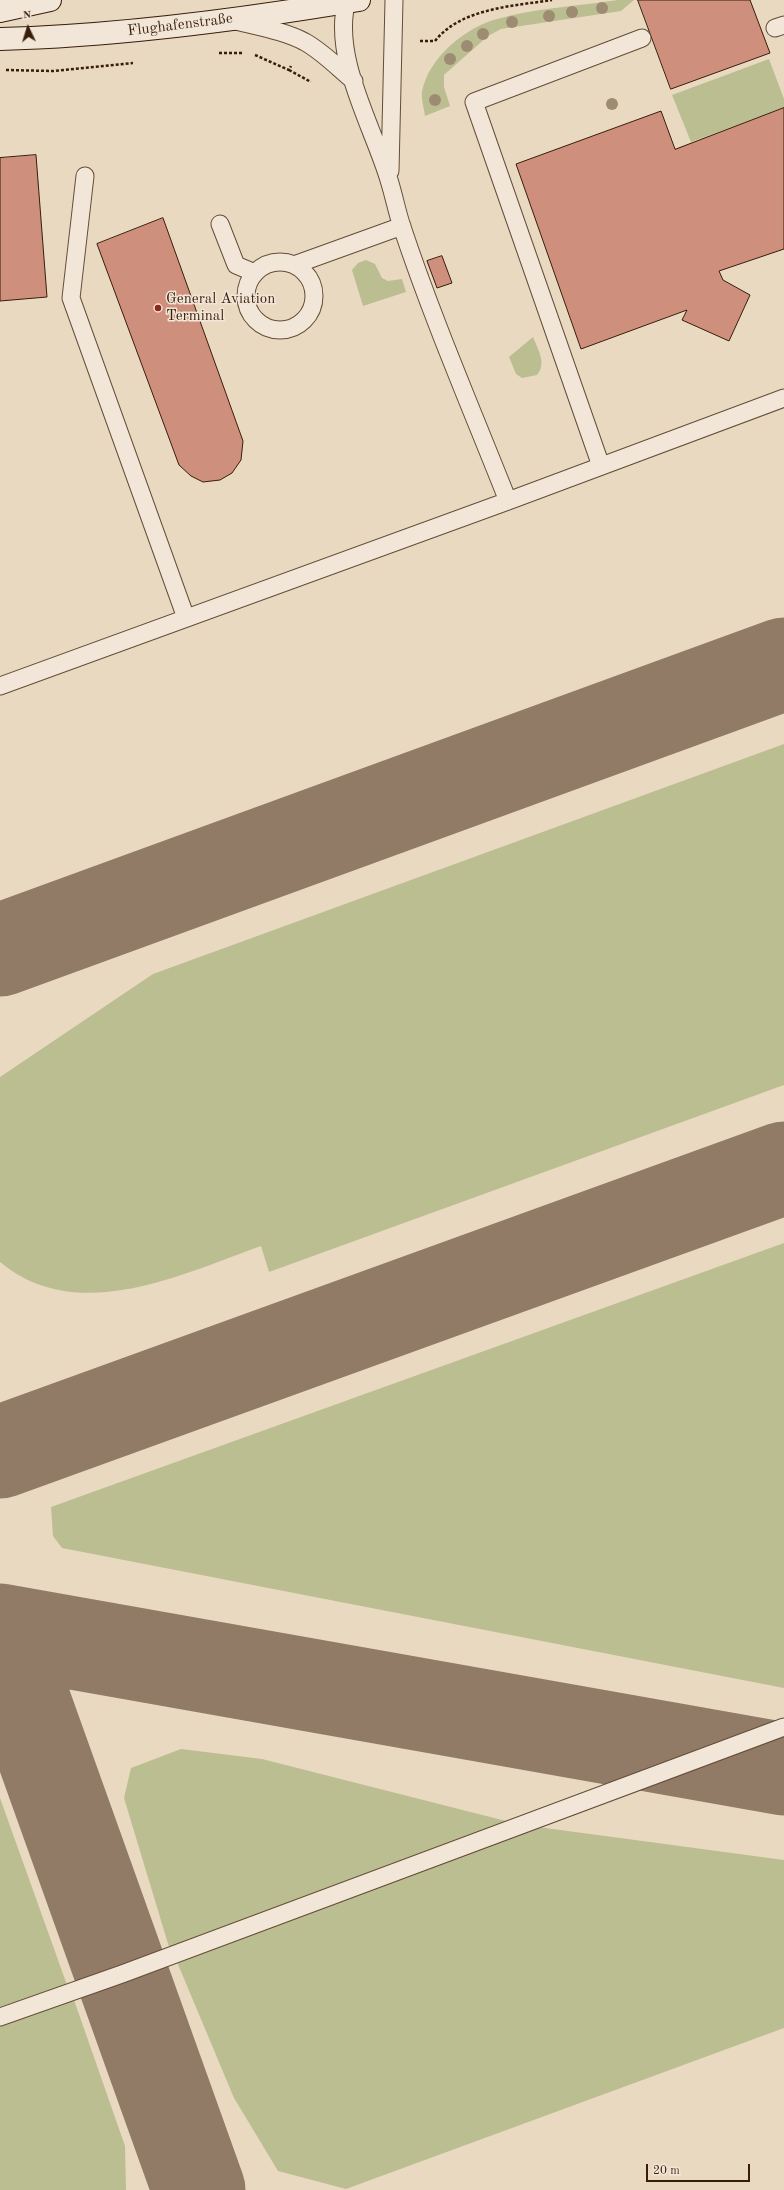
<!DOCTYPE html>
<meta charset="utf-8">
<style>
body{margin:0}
#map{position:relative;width:784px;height:2190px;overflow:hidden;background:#ead9c1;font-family:"Old Standard TT",serif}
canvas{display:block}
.north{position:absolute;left:8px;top:8px;width:40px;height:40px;-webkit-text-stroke:3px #f1e6d7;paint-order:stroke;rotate:356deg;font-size:11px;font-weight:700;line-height:16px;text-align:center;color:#381d0a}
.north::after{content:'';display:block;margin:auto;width:14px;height:18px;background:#381d0a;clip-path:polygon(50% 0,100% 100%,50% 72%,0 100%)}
.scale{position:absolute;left:646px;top:2164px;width:104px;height:18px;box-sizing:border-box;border:2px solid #381d0a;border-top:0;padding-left:5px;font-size:12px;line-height:14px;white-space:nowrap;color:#381d0a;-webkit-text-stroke:3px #f1e6d7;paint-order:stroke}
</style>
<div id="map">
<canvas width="784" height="2190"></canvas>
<div class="north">N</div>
<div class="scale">20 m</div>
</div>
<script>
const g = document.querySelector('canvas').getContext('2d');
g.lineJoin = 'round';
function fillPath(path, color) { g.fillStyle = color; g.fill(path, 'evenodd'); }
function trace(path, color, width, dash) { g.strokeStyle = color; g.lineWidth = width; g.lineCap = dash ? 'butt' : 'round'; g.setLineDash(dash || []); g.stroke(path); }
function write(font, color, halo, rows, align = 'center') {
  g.font = font + ' "Old Standard TT",serif'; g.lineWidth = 3; g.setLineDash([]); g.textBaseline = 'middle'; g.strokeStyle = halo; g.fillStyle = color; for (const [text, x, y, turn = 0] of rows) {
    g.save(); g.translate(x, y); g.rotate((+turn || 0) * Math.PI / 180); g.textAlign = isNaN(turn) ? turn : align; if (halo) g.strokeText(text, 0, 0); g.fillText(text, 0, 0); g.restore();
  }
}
fillPath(new Path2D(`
 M618 0H634L621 11 501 29 488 36 444 75V87L450 106 425 116C424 108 421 99 422 92 428 58 466 27 497 19 535 8 579 6 618 0Z
 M769 59 784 99V108L691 142 672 95Z
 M366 260 375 264 382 278 388 281 402 279 406 292 363 306 352 270 358 263Z
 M533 337C538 350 547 363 537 375L522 378 516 374 509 357Z
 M784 744V1085L269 1272 261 1246C180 1275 77 1326 0 1262V1077L153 974Z
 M784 1243V1688L62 1548 53 1536 51 1507Z
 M181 1749 262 1759 506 1821 169 1947 124 1798 131 1768Z
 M0 1798 67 1985 0 2007Z
 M538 1827 784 1860V2028L346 2189 278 2171 234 2098 177 1962Z
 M73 1997 125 2146 126 2190H0V2024Z`), '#bbbe90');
trace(new Path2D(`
 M0 950 784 664
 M0 1452 784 1168
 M0 1630 784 1769
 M0 1634 199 2190`), '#917b66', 93);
const building = new Path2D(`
 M638 0H750L770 53 671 89Z
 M784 108V249L719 271 723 280 750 295 729 341 682 320 687 310 581 349 516 164 661 111 675 149Z
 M36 155 47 297 0 301V158Z
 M163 218 243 441 241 460 232 473 220 480 203 482 191 476 179 465 97 244Z
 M442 256 452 283 437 288 427 261Z`);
fillPath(building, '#ce8f7c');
trace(building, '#381d0a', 1);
const service = new Path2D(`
 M347 0C331 57 373 126 389 180 394 196 397 212 402 227 433 320 472 410 508 501
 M236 21C259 27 284 31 305 42 323 52 338 68 354 81
 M775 28 784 25
 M390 171 394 0
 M85 176 71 298 186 618
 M220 224 236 265 255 273
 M246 296a34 34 0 1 1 68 0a34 34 0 1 1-68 0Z
 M294 265 402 226
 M601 466 474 102 642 38
 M0 686 508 501 784 398
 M0 2017 122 1974 784 1727`);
const secondary = new Path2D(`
 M0 11 50 0
 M0 39C120 36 240 20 359 0`);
trace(service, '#644c38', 19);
trace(secondary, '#381d0a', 24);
trace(new Path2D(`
 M420 41H435C461 8 514 6 552 0
 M219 53H244
 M255 55 289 70 291 66
 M6 70 53 71 133 63
 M289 70 311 82`), '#381d0a', 2.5, [3, 2]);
trace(service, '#f1e6d7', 17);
trace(secondary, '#f1e6d7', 22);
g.fillStyle = '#9e8c72';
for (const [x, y] of [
 [602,8],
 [572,12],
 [549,16],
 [512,22],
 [483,34],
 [467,46],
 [450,59],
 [435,100],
 [612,104]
]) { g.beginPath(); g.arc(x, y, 6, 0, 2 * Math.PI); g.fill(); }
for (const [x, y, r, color] of [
 [158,308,4,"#8f2418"]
]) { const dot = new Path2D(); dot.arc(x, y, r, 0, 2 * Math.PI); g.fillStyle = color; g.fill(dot); trace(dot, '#f1e6d7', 1.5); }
write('15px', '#381d0a', '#f1e6d7', [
 ["Flughafenstraße",180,25,-7]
]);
write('15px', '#381d0a', '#f1e6d7', [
 ["General Aviation",166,299],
 ["Terminal",166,316]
], 'left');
</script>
